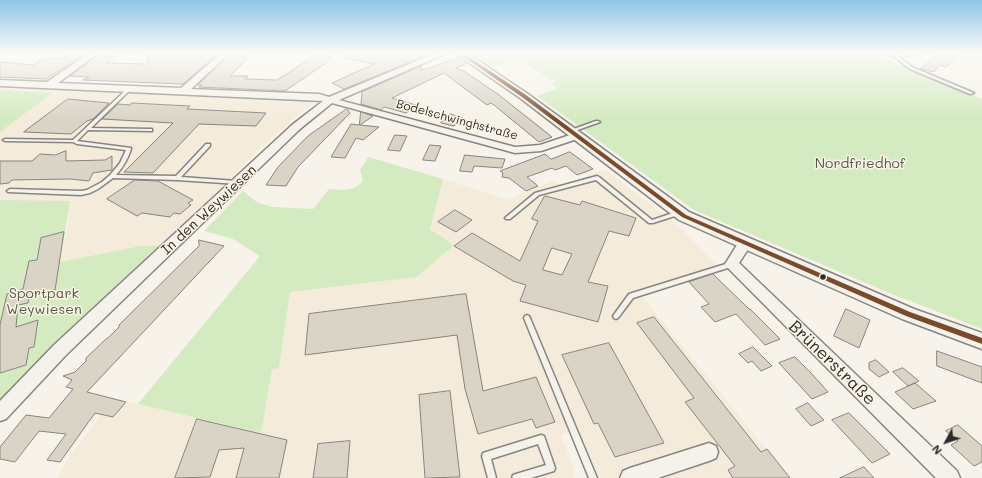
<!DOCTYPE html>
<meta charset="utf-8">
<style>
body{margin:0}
#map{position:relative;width:982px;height:478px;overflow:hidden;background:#f7f3ea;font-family:Mali,sans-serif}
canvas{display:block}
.north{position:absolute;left:926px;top:422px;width:40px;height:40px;-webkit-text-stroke:3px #fcf5e5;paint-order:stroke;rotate:230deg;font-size:11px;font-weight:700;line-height:16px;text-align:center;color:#2b2b2b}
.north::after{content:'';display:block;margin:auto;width:14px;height:18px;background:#2b2b2b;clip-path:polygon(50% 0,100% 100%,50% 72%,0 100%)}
</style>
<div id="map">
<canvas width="982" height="478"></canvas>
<div class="north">N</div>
</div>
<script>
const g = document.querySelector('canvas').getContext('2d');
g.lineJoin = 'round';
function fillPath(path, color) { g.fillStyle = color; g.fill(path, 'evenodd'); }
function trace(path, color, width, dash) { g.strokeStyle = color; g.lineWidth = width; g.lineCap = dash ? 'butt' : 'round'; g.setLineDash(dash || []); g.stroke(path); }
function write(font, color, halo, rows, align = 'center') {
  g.font = font + ' Mali,sans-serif'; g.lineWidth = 3; g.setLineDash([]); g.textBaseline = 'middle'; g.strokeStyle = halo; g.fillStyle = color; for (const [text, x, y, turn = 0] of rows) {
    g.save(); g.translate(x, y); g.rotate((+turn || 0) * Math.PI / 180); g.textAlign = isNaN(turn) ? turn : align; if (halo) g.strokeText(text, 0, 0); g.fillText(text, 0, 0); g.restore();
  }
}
fillPath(new Path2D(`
 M932 53H982V66L974 64Z
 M0 88 125 93 316 101 299 114 255 153 165 245 140 246 60 262 67 230 70 202 0 200Z
 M604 169 679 226 721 269 642 296 790 478H599L577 430 561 435 574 468 573 478H57L64 465 113 398 261 433 272 368H279L290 292 417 277 454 244 430 229 443 179 508 200 551 181 563 185Z`), '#f4ebda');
fillPath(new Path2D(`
 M467 53H873L982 99V329L887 292 694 210 537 96 556 89 554 88 556 87 551 84 556 82 519 60 491 68Z
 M0 90 52 93 0 132Z
 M368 157 443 179 430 229 454 245 417 277 290 292 279 368 272 369 261 433 138 404 260 256 233 239 204 231 243 191 258 203 273 207 313 209 329 189C343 190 353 192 363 181L360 170Z
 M0 200 70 201 60 262 140 246 165 245 0 410Z`), '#d4eac1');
const building = new Path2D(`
 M148 53H219L183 84 83 80 89 77 70 76 98 55 114 57 106 63 147 64Z
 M231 53H253L230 76H248L245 79 277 80 319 53H333L326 63 285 91 199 87 202 85H198Z
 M344 53H409L420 55V58L344 89 332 83 374 64 344 58Z
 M939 53H960L949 65 945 67 940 65 934 72 921 69Z
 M68 54H84L46 79 0 77V62L33 65 44 58H63Z
 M460 58 467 63 456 68 464 71 499 95 552 137 539 142 494 105 491 103 487 105 444 73 392 98 416 105 406 113 384 107 381 110 361 104 362 93 361 92 421 66V70Z
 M68 99 109 103 93 119 87 121 71 134 24 132Z
 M132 103 190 106 187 109 266 113 256 126 199 124 153 173 124 172 173 123 102 119 118 104 130 105Z
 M347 109 350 113 298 167 286 186 266 185 278 167 308 136Z
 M361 112 373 116 360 125 379 127 363 140 356 138 345 158 331 157 351 124 359 125Z
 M450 114 463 118 454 126 441 123Z
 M395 135 407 136 400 151 388 150Z
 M430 145 441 146 435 161 423 160Z
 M66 151V161L105 160 112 156V170L93 173 89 181 70 179 12 180 9 183 0 184V161H32L40 154 55 155Z
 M570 152 593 169 577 175 566 166 555 170 552 168 527 177 538 186 526 191 509 178 502 177 503 173 500 171 545 154 551 159Z
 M465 155 494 158 505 159 502 168 474 166 472 172 460 171Z
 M135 180 158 181 193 200 188 203 191 205 180 214 174 213 170 217 142 213 137 216 107 199Z
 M545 196 580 205 582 201 636 218 629 236 609 231 588 282 608 286 598 322 520 301 526 285 513 281 454 246 472 233 520 261 538 221 532 219ZM552 248 572 254 562 275 543 270Z
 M455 210 472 220 456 232 438 222Z
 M64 232 55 290 29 297 28 303 18 305 16 327 38 320 34 347 29 348 26 365 0 373V325L7 294 23 289 29 261 37 260 41 238Z
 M199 240 224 246 87 392 126 402 113 417 95 413 60 462 47 460 66 434 39 431 15 462 0 459V447L26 415 49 418 73 389 66 387 72 380 63 376 75 372 86 361V358L106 339 109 337 119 327V325L199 246Z
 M713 274 749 309H750L780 339 765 345 736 314 715 322 701 307 709 304 689 282Z
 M466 294 483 391 536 377 555 422 536 428 532 419 478 434 465 389 457 335 305 355 309 314Z
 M846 309 870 320 859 348 834 336Z
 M654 317 761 452 767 449 790 478H733L728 470 735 466 685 402 694 398 637 323Z
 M609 343 664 443 615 457 598 423 594 424 562 355Z
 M753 347 772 366 761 371 752 361 748 363 739 354Z
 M937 351 982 367V383L937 366Z
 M795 357 811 373 828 392 812 399 779 363Z
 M876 360 889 372 879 377 869 369V363Z
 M903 368 919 381 915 383 936 401 913 409 895 392 915 383 908 386 893 372Z
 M450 391 460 477 425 478 419 395Z
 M808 403 816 412 824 420 811 426 796 409Z
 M849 413 890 454 872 463 832 420Z
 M197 419 287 440 279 478H236L244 448 219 450 210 477 175 478Z
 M958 425 982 446V462L974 466 951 445 958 441 946 431Z
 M350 441 347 478H313L318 444Z
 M864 467 874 478H840Z`);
fillPath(building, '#dad4c6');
trace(building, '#878581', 1);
const service = new Path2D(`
 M892 53H894L912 67 974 93 970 94 910 69 892 55 891 54Z
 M128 88 131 89 91 128 150 129H152V131L88 130 77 141 131 148V149C128 159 123 167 116 175L176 176 206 144H210V146L181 177 237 181 239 182 240 183 239 184 177 180 113 178 98 189 90 193 81 195 8 192 7 191 10 189 81 191 87 190 102 182 110 175 120 163 126 150 77 144 73 142 5 141 3 140 5 139 73 140Z
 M596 121H598L600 122 572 132H568V131Z
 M597 176 599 177 652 220 679 211 682 213 681 214 653 223H649L596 180 539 195 510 219H506L505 218 535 193Z
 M732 262H734L735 264 734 266 633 298 618 318 616 319 614 318 613 316 629 294Z
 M527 315 529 316 530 318 597 478H589L524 318 525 316Z
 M541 435 544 436 545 439 555 468 554 471 531 478H512L513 475 516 474 546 465 538 444 491 459 496 478H488L482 456 483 453Z`);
const minor = new Path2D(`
 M89 53H98L58 83 181 88 221 53H230L191 89 319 94 329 97 436 53H447L339 100 515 147 540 145 576 133 581 136 580 138 541 151 515 153 332 103 300 129 66 355 6 419 0 421V401L54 345 292 125 323 101 0 86V80L47 82Z
 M884 53H915C910 57 889 57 884 53Z
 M745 238 750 240 752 243 739 263 957 471 960 478H936L727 267 725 264 727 261 740 240Z
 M709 443 716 446 718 452 716 458 709 461 658 478H620L623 471 630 468Z`);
const tertiary = new Path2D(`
 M455 53H467L528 94 689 212 914 309 982 333V349L902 319 679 220 520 98Z`);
trace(service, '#878581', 3);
trace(minor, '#878581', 3);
trace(tertiary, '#878581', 3);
fillPath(service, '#f5f2ec');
fillPath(minor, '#f5f2ec');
fillPath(tertiary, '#f5f2ec');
fillPath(new Path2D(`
 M458 53H463L526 95 686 215 910 312 982 338V344L906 316 682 217 522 97Z`), '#7a4b2a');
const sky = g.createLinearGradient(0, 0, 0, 120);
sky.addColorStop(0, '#8fc5e7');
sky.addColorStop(0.44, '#fbfaf6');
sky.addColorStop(1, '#fbfaf600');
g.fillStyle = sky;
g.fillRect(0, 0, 982, 120);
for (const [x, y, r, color] of [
 [823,277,3.5,"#2b2b2b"]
]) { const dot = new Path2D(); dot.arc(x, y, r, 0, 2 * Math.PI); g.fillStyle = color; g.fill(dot); trace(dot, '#fcf5e5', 1.5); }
write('12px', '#2b2b2b', '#fcf5e5', [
 ["Bodelschwinghstraße",457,120,15]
]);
write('14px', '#4e5948', '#fcf5e5', [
 ["Nordfriedhof",860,164],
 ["Sportpark",44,294],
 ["Weywiesen",44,310]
]);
write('14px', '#2b2b2b', '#fcf5e5', [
 ["In den Weywiesen",209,210,-43]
]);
write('17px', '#2b2b2b', '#fcf5e5', [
 ["Brünerstraße",832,363,44]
]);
</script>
